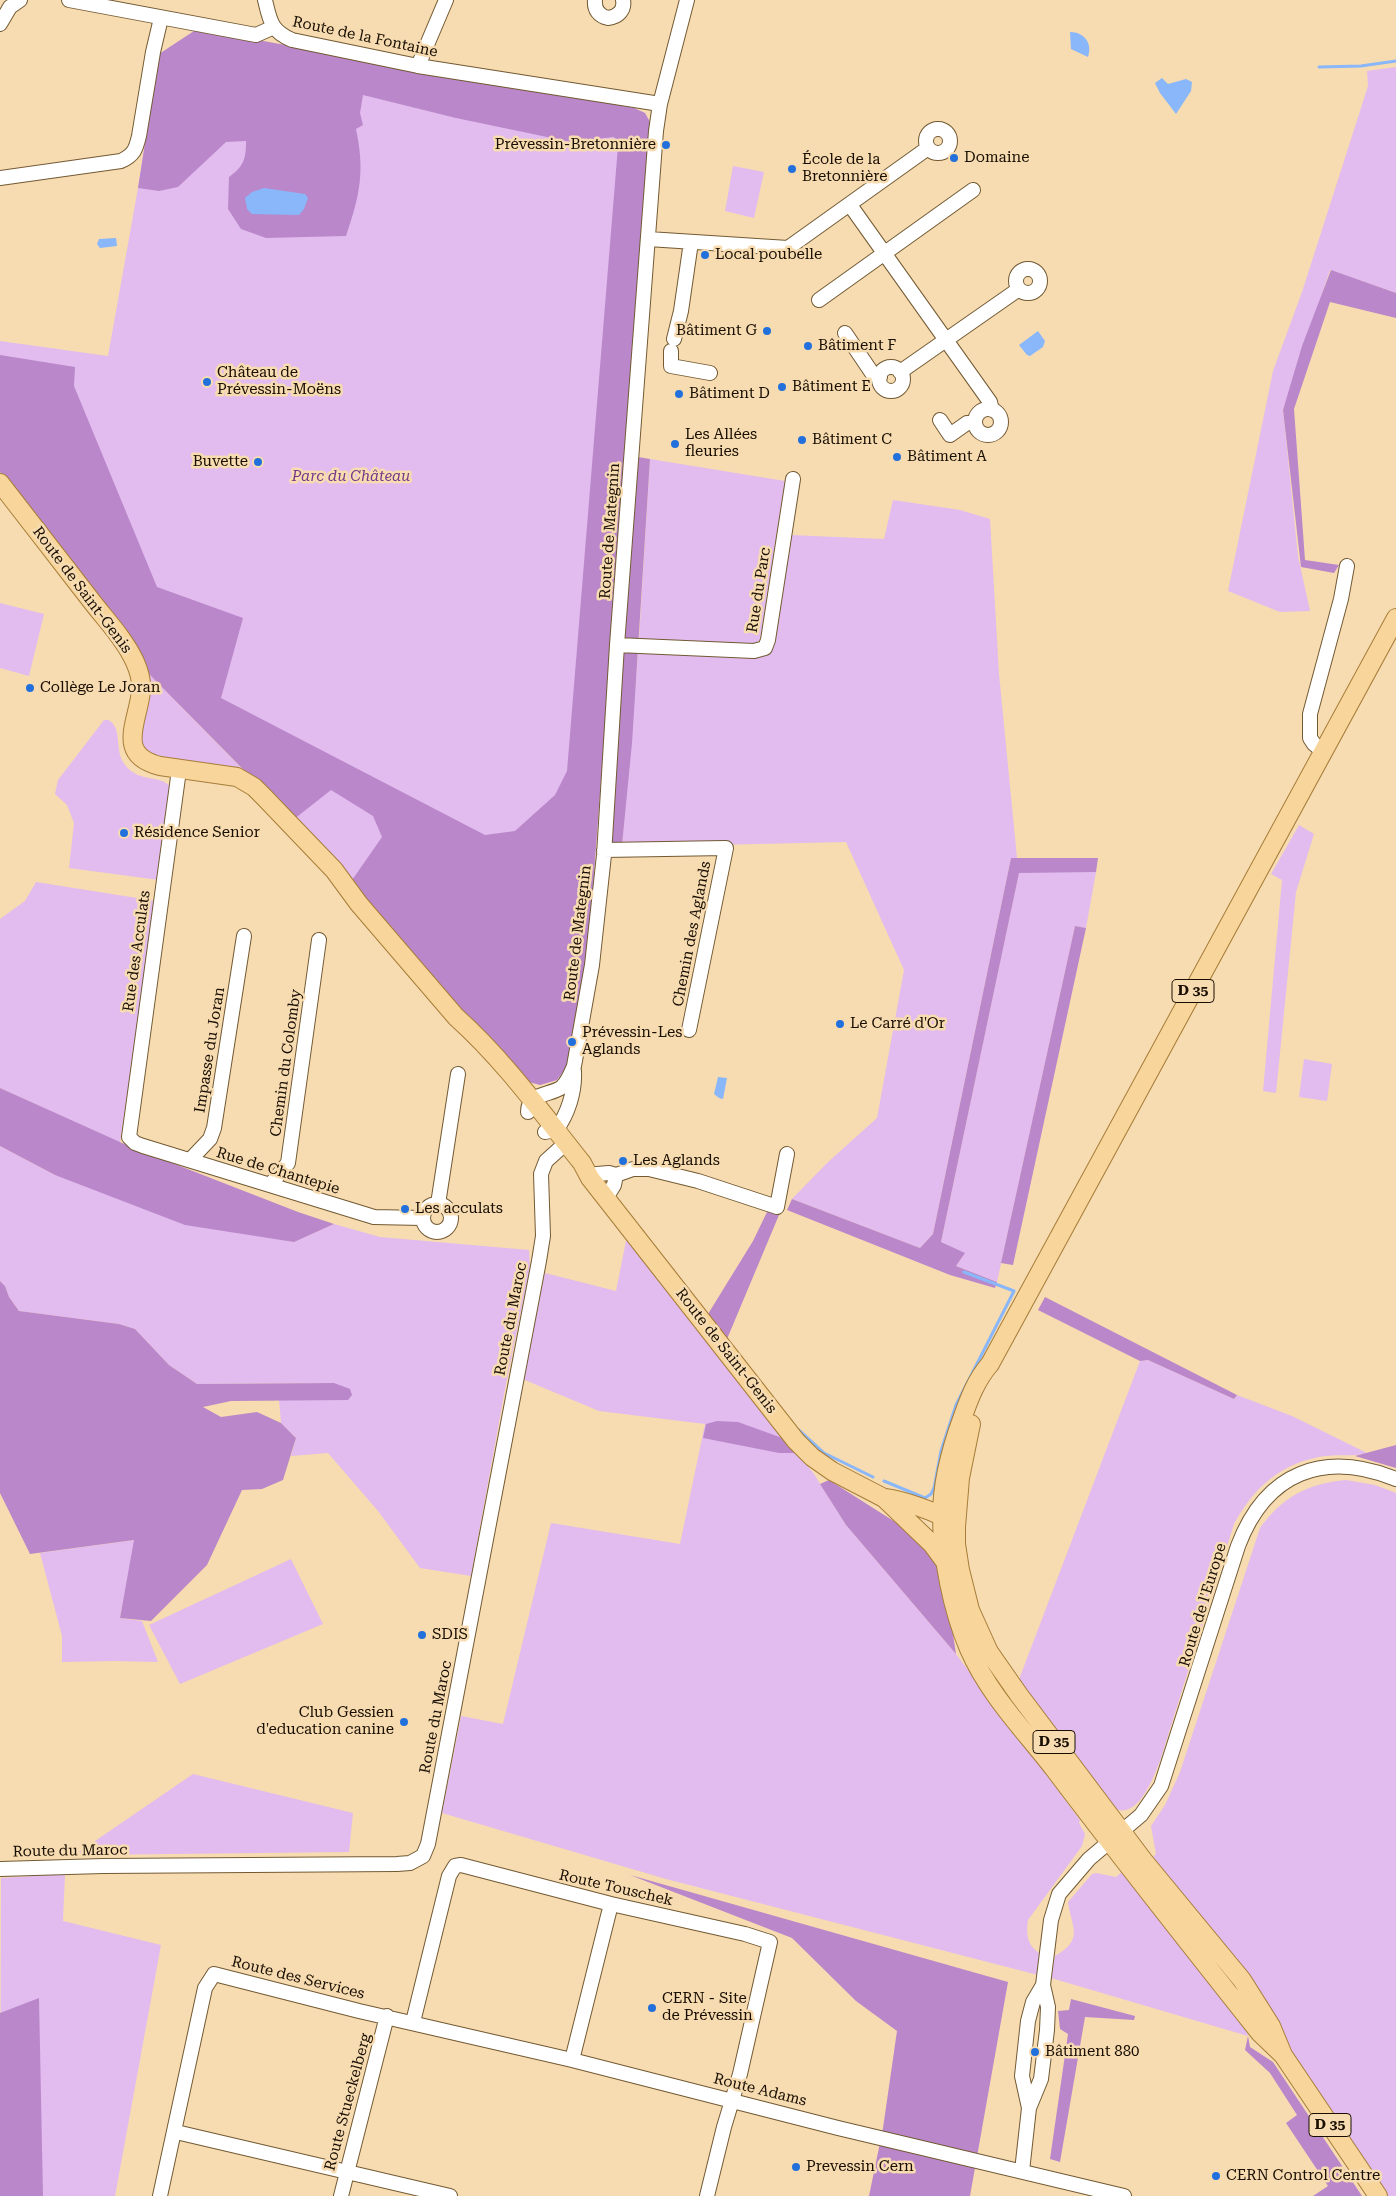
<!DOCTYPE html>
<meta charset="utf-8">
<style>
body{margin:0}
canvas{display:block;background:#f7dbb1}
</style>
<canvas width="1396" height="2196"></canvas>
<script>
const g = document.querySelector('canvas').getContext('2d');
g.lineJoin = 'round';
function fillPath(path, color) { g.fillStyle = color; g.fill(path, 'evenodd'); }
function trace(path, color, width, dash) { g.strokeStyle = color; g.lineWidth = width; g.lineCap = dash ? 'butt' : 'round'; g.setLineDash(dash || []); g.stroke(path); }
function write(font, color, halo, rows, align = 'center') {
  g.font = font + ' "Roboto Serif",serif'; g.lineWidth = 5; g.setLineDash([]); g.textBaseline = 'middle'; g.strokeStyle = halo; g.fillStyle = color; for (const [text, x, y, turn = 0] of rows) {
    g.save(); g.translate(x, y); g.rotate((+turn || 0) * Math.PI / 180); g.textAlign = isNaN(turn) ? turn : align; if (halo) g.strokeText(text, 0, 0); g.fillText(text, 0, 0); g.restore();
  }
}
fillPath(new Path2D(`
 M159 54 354 58 634 108 645 113 650 122 588 953 570 1062 557 1080 540 1085 522 1080 293 820 0 446V341L108 356 138 188Z
 M1396 67V293L1330 270 1283 410 1298 556 1310 611 1280 612 1228 591 1273 371 1302 292 1368 86 1367 71Z
 M733 166 764 172 754 218 725 211Z
 M650 459 785 481 760 640 755 645 639 639Z
 M893 500 960 510 990 519 999 674 1017 858H1011L933 1234 920 1248 792 1199 827 1163 877 1118 904 970 846 842 713 845H622L638 653 761 657 772 647 790 535 884 539Z
 M0 603 44 614 29 676 0 668Z
 M149 674 246 773 154 760 138 744Z
 M104 720H108C122 726 115 748 123 762 137 784 159 774 170 786L159 880 69 868 74 823 67 805 55 794 58 780Z
 M1299 825 1314 834 1296 892 1276 1093 1263 1091 1282 880 1271 874Z
 M1019 872H1096L1086 928 1075 926 997 1282 956 1266 963 1256 941 1242Z
 M36 882 156 901 120 1143 0 1088V919L25 901Z
 M1304 1059 1332 1064 1327 1101 1299 1097Z
 M0 1146 55 1175 293 1242 334 1224 380 1237 529 1250 530 1267 506 1384 471 1576 420 1568 378 1511 328 1453 291 1456 296 1438 281 1423 279 1400H348L334 1383 197 1384 169 1365 135 1329 119 1324 19 1311 9 1297 5 1286 0 1281Z
 M627 1236 721 1359 814 1474 846 1525 956 1654 1080 1820 1079 1823 1085 1834 1082 1846 1028 1920C1026 1935 1027 1944 1039 1953L1038 1975 666 1879 442 1813 461 1716 503 1724 551 1523 680 1544 705 1424 599 1411 520 1378 545 1273 616 1291Z
 M1148 1360 1234 1399 1237 1395 1292 1416 1367 1453C1353 1457 1340 1454 1325 1456 1282 1462 1254 1487 1234 1524L1160 1761C1153 1778 1138 1821 1113 1808L1018 1682 1140 1361Z
 M1346 1480 1375 1485 1396 1493V2196H1387L1374 2178 1285 2043 1237 1960 1153 1857 1156 1854 1151 1826 1165 1805 1180 1772 1260 1528C1282 1497 1309 1483 1346 1480Z
 M135 1540 120 1618 142 1621 158 1662 114 1661 62 1662V1636L40 1553Z
 M291 1559 323 1624 180 1684 149 1625Z
 M193 1774 353 1813 349 1852 85 1855 79 1852Z
 M1122 1872 1242 2018 1248 2036 1051 1978 1055 1956C1084 1939 1072 1929 1068 1902L1092 1874 1096 1873 1116 1877Z
 M65 1874 63 1921 161 1945 115 2196H0L1 1878Z`), '#e2bcee');
fillPath(new Path2D(`
 M197 29 634 108 645 113 650 122 588 953 570 1062 557 1080 540 1085 522 1080 350 883 382 837 373 816 331 790 293 820 149 674 140 655 0 472V355L75 367 74 386 157 587 243 618 221 698 485 835 515 831 555 795 567 771 618 146 614 137 571 142 456 118 363 95 360 113 363 125 356 129C365 171 360 195 346 236L266 238 241 229 228 209 229 177C244 166 246 159 246 141L226 142 178 187 159 191 138 188 159 54Z
 M1331 270 1396 293V318L1330 302 1294 409 1305 560 1339 565 1334 573 1301 567 1283 410 1302 346Z
 M638 457 650 459 632 743 622 845H608Z
 M1011 858H1098L1096 872 1019 873 941 1242 965 1253 956 1266 997 1282 995 1288 950 1275 787 1210 792 1199 920 1248 933 1234Z
 M1075 926 1086 928 1013 1265 1001 1263Z
 M0 1088 131 1147 298 1212 334 1224 294 1242 185 1225 55 1175 0 1146Z
 M768 1210 779 1215 727 1339 708 1314 753 1241Z
 M0 1281 5 1286 9 1297 19 1311 119 1324 135 1329 169 1365 197 1384 334 1383 350 1389 352 1395 348 1400 231 1401 203 1407 221 1417 257 1412 281 1423 296 1438 283 1480 262 1489 242 1490 207 1565 151 1621 120 1618 134 1540 30 1554 0 1493Z
 M1045 1297 1237 1395 1234 1399 1148 1360 1140 1361 1038 1310Z
 M717 1421 738 1422 785 1439 797 1453H779L703 1438 706 1424Z
 M1396 1445V1468L1355 1456Z
 M829 1480 911 1532 940 1569 949 1608 956 1654 846 1525 820 1484Z
 M630 1875 1008 1982 970 2196H869L883 2128 897 2031 856 2001 792 1938Z
 M39 1998 43 2196H0V2013Z
 M1071 1999 1135 2016 1134 2020 1085 2017 1060 2162 1050 2159 1068 2034 1060 2029 1058 2011 1069 2010Z
 M1248 2036 1250 2047 1273 2062 1362 2196H1313L1328 2186 1286 2123 1297 2115 1270 2073 1245 2050Z`), '#ba87ca');
fillPath(new Path2D(`
 M1070 32C1084 32 1093 43 1088 57L1071 49Z
 M1162 78 1168 84 1186 79 1192 82 1191 91 1176 114 1160 93 1155 83Z
 M264 188 305 194 308 198 304 209 299 215 252 214 247 209 245 198 252 192Z
 M116 238 117 246 100 248 97 244 99 239Z
 M1038 331 1045 341 1043 347 1030 356 1027 355 1019 345Z
 M718 1077 727 1078 723 1099 719 1098 714 1094Z`), '#89b7fa');
trace(new Path2D(`
 M1319 67 1361 66 1396 61
 M799 1430 824 1453 873 1477
 M884 1481 925 1498 931 1494 934 1488 941 1451 956 1405 1014 1291 964 1272`), '#89b7fa', 3);
const minor = new Path2D(`
 M69 0 256 35 274 27
 M265 0C270 21 271 31 292 40L418 66 660 104
 M595 0C594 10 599 16 608 18 618 17 625 10 623 0
 M0 24 10 7 20 0
 M418 66 446 0
 M926 141a12 12 0 1 1 24 0a12 12 0 1 1-24 0Z
 M0 178 121 161C134 155 136 149 139 136L153 52 161 18
 M850 205 990 402 992 410
 M648 239 788 248 928 148
 M1016 281a12 12 0 1 1 24 0a12 12 0 1 1-24 0Z
 M819 300 973 190
 M845 333 872 373 880 377
 M674 339 681 311 691 242
 M671 351V366L710 373
 M879 379a12 12 0 1 1 24 0a12 12 0 1 1-24 0Z
 M900 372 1019 289
 M975 422a13 13 0 1 1 26 0a13 13 0 1 1-26 0Z
 M940 420 950 435 967 423H975
 M617 645 754 651 765 648 768 640 793 479
 M1324 752 1314 744 1310 738V714L1341 599 1347 566
 M179 770 129 1137 135 1143 143 1146 374 1217 422 1218
 M604 850 726 848 689 1030
 M528 1112C528 1092 550 1096 562 1087 568 1081 571 1073 574 1066L592 965 604 855 617 645 656 131 660 104 687 0
 M545 1132 556 1130C568 1114 575 1092 574 1071
 M190 1160 210 1139 214 1128 244 936
 M590 1178 597 1174 609 1173 616 1175 633 1169H649L698 1181 777 1207 787 1154
 M271 1184 288 1163 319 940
 M606 1198 614 1185 616 1175
 M423 1218a14 14 0 1 1 28 0a14 14 0 1 1-28 0Z
 M438 1204 458 1074
 M0 1869 103 1866 397 1864 410 1863 423 1856 428 1844 539 1261 543 1236 541 1174 546 1161 566 1143
 M413 2022 449 1876 455 1866 461 1865 611 1904 745 1934 770 1942 740 2074 724 2127 707 2196
 M572 2060 611 1904
 M1029 2108 1022 2076 1028 2021 1033 2002 1043 1985 1051 1920 1059 1894 1089 1859 1141 1815 1161 1786 1238 1546C1266 1472 1324 1450 1396 1479
 M176 2132 450 2196
 M1022 2171 1029 2108 1041 2079 1047 2030 1048 2007 1043 1985
 M160 2196 205 1988 214 1974 359 2011 572 2060 838 2128 1124 2196
 M341 2196 387 2016`);
const major = new Path2D(`
 M0 483C31 523 62 563 93 603 107 621 125 640 135 662 139 671 142 681 141 691 138 722 115 755 160 766L237 777 254 787 264 797 334 870 359 904 456 1017C504 1060 542 1113 582 1163L590 1178 796 1441 812 1457 832 1471 884 1498 932 1544 946 1563
 M971 1424 960 1478 956 1527V1544L960 1570 970 1610 989 1652 1019 1695 1143 1860 1242 1980 1271 2026 1283 2055 1378 2196
 M885 1498C901 1500 939 1512 951 1522
 M1283 2055 1260 2033C1191 1946 1122 1859 1055 1770 1025 1731 989 1695 969 1649 952 1609 942 1558 942 1515 942 1483 951 1449 962 1419 969 1399 976 1380 990 1364L1396 618`);
trace(minor, '#725a33', 16);
trace(major, '#a67d39', 20);
trace(minor, '#fff', 14);
trace(major, '#f8d59a', 18);
for (const [x, y, r, color] of [
 [666,145,5,"#2270db"],
 [954,158,5,"#2270db"],
 [792,169,5,"#2270db"],
 [705,255,5,"#2270db"],
 [767,331,5,"#2270db"],
 [808,346,5,"#2270db"],
 [207,382,5,"#2270db"],
 [782,387,5,"#2270db"],
 [679,394,5,"#2270db"],
 [802,440,5,"#2270db"],
 [675,444,5,"#2270db"],
 [897,457,5,"#2270db"],
 [258,462,5,"#2270db"],
 [30,688,5,"#2270db"],
 [124,833,5,"#2270db"],
 [840,1024,5,"#2270db"],
 [572,1042,5,"#2270db"],
 [623,1161,5,"#2270db"],
 [405,1209,5,"#2270db"],
 [422,1635,5,"#2270db"],
 [404,1722,5,"#2270db"],
 [652,2008,5,"#2270db"],
 [1035,2052,5,"#2270db"],
 [796,2167,5,"#2270db"],
 [1216,2176,5,"#2270db"]
]) { const dot = new Path2D(); dot.arc(x, y, r, 0, 2 * Math.PI); g.fillStyle = color; g.fill(dot); trace(dot, '#f7dbb1', 2); }
for (const [x, y, w] of [
 [1193,991,42],
 [1054,1742,42],
 [1330,2125,42]
]) { const box = new Path2D(); box.roundRect(x - w / 2, y - 11.5, w, 23, 4); g.fillStyle = '#f7dbb1'; g.fill(box); trace(box, '#180e02', 1); }
write('bold 14px', '#180e02', null, [
 ["D 35",1193,991],
 ["D 35",1054,1742],
 ["D 35",1330,2125]
]);
write('15px', '#180e02', '#f7dbb1', [
 ["Route de la Fontaine",365,37,12],
 ["Route de Mategnin",610,531,-86],
 ["Route de Saint-Genis",82,590,53],
 ["Rue du Parc",759,590,-81],
 ["Route de Mategnin",578,933,-83],
 ["Chemin des Aglands",692,934,-79],
 ["Rue des Acculats",137,951,-82],
 ["Impasse du Joran",210,1050,-81],
 ["Chemin du Colomby",286,1063,-82],
 ["Rue de Chantepie",278,1171,17],
 ["Route du Maroc",511,1319,-79],
 ["Route de Saint-Genis",726,1351,52],
 ["Route de l'Europe",1203,1605,-73],
 ["Route du Maroc",436,1717,-79],
 ["Route du Maroc",70,1851,-1],
 ["Route Touschek",616,1888,13],
 ["Route des Services",298,1978,14],
 ["Route Adams",760,2090,14],
 ["Route Stueckelberg",348,2102,-75]
]);
write('15px', '#180e02', '#f7dbb1', [
 ["Prévessin-Bretonnière",656,145,"right"],
 ["Domaine",964,158],
 ["École de la",802,160],
 ["Bretonnière",802,177],
 ["Local poubelle",715,255],
 ["Bâtiment G",757,331,"right"],
 ["Bâtiment F",818,346],
 ["Château de",217,373],
 ["Prévessin-Moëns",217,390],
 ["Bâtiment E",792,387],
 ["Bâtiment D",689,394],
 ["Les Allées",685,435],
 ["fleuries",685,452],
 ["Bâtiment C",812,440],
 ["Bâtiment A",907,457],
 ["Buvette",248,462,"right"],
 ["Collège Le Joran",40,688],
 ["Résidence Senior",134,833],
 ["Le Carré d'Or",850,1024],
 ["Prévessin-Les",582,1033],
 ["Aglands",582,1050],
 ["Les Aglands",633,1161],
 ["Les acculats",415,1209],
 ["SDIS",432,1635],
 ["Club Gessien",394,1713,"right"],
 ["d'education canine",394,1730,"right"],
 ["CERN - Site",662,1999],
 ["de Prévessin",662,2016],
 ["Bâtiment 880",1045,2052],
 ["Prevessin Cern",806,2167],
 ["CERN Control Centre",1226,2176]
], 'left');
write('italic 15px', '#763989', '#f7dbb1', [
 ["Parc du Château",351,477]
]);
</script>
